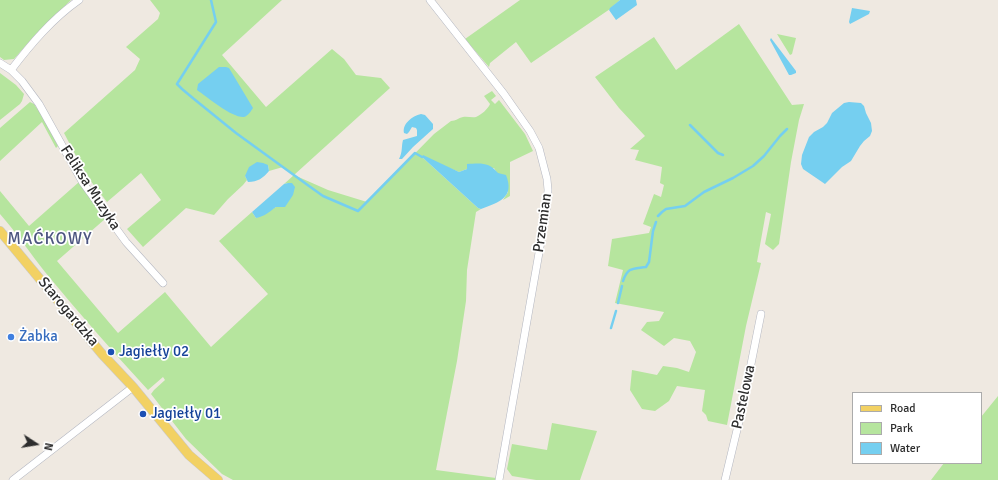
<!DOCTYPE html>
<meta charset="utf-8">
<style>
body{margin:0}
#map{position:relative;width:998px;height:480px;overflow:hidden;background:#efe9e1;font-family:Signika,sans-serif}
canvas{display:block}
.legend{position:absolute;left:852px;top:392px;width:130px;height:72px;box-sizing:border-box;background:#fff;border:1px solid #ababab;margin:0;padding:5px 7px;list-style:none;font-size:12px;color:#2e2e2e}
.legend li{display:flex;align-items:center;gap:8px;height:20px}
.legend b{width:20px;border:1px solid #ababab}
.north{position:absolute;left:16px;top:424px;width:40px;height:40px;-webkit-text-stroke:3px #fff;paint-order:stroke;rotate:102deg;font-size:11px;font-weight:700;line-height:16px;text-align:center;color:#2e2e2e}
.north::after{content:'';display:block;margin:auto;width:14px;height:18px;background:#2e2e2e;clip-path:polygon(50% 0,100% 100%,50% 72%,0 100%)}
</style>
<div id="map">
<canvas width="998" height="480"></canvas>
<ul class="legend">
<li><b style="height:5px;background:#f2d163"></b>Road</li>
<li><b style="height:11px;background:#b6e59e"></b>Park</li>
<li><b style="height:11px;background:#75cff0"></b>Water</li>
</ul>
<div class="north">N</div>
</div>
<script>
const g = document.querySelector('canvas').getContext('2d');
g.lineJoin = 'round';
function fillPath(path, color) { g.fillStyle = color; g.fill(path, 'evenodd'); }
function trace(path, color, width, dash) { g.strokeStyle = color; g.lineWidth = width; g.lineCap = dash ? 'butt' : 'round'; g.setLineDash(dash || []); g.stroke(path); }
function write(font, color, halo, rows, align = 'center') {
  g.font = font + ' Signika,sans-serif'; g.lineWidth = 3.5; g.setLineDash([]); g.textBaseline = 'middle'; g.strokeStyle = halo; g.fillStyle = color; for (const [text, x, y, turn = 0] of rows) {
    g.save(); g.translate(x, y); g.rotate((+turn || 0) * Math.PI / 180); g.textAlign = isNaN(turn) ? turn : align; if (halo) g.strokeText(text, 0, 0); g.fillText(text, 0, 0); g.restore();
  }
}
fillPath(new Path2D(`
 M0 0H71L36 34 14 59 4 60 0 57Z
 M150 0H282L222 55 266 107 332 49 344 59 356 75 381 78 390 88 294 175 328 190 367 202 434 134 451 121C456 121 458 118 463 117 467 116 472 118 476 117 481 115 488 109 490 104L484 96 492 91 496 96 491 100 495 104 499 100 525 134 533 151 510 162V196L503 200 508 192 494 168 467 169 459 172 422 157 478 208 481 209 476 212 467 270 466 301 457 361 436 470 496 478 495 480H233L222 474 186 439 151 394 154 390 165 380 163 377 148 390C113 352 78 312 45 272 30 253 16 232 0 214V191L29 226 79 182 105 219 57 261 118 333 165 292 211 347 268 294 219 241 252 212 256 218 276 207 288 183 284 184 294 175 283 167 269 171 268 165 245 176 247 180 243 185 228 199 214 215 186 208 143 247 127 229 161 200 141 173 107 202 86 175 64 133 135 70 140 59 126 47 158 19 160 13Z
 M520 0H620L610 9 531 63 516 42 490 63 489 67 465 39Z
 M739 24 792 105 804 104 799 120 791 162 779 244 773 250 765 244 771 214 766 212 757 262 761 263 746 326 727 425 708 421 706 415 702 411 705 390 677 386 669 401 655 411 642 409 630 390 632 370 657 375 663 366 677 368 689 372 696 352 690 341 674 338 664 346 641 330 647 322 659 321 664 312 615 303 623 270 608 266 612 239 649 233 651 227 643 224 654 194 661 197 664 185 660 183 662 167 635 160 639 150 630 149 645 136 619 108 595 77 654 37 676 70Z
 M777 34 796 38 792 54 790 55Z
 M0 73 16 85 24 94 22 101 20 104 0 120Z
 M30 102 34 104 45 120 58 146 56 148 42 122 0 161V128Z
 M998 396V480H931L944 463H981V417Z
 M552 423 597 431 580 480H536L512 476 507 469 512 444 547 450Z`), '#b6e59e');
fillPath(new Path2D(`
 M620 0H636L637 5 616 20 609 10 610 8Z
 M852 8 870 11 869 14 850 24 849 22Z
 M771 38 796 71V73L791 75H789L770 40Z
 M219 67H226L229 68 253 108C251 111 248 116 244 117 232 118 207 97 197 90L198 84Z
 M849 102 861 103 864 106 866 113 871 123 872 131 870 136 864 141 860 146 851 161 842 167 825 184 803 169 801 164 802 155 809 137 814 132 823 127 827 123 832 113 844 103Z
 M421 114 425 115 433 124V129L413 147 402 159H399C403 151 401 148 403 140L417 136V130L416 128 412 127 409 132 407 134 404 133C402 124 412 116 421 114Z
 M423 155 459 172 467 169V164C481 163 489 162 498 173L506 175C515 198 499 202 481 209L478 208 422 157Z
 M257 162 263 163 268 165 269 171C263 178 258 182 248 182L245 176 249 167Z
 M288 183H292L295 187 293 195 285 207H276C268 213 265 216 256 218L252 212 284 184Z`), '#75cff0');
trace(new Path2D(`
 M211 0 216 22 177 84 182 89 194 99 236 133 309 186 323 196 358 211 415 153 422 157
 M690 125 718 153 723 155
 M658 216 662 212 666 209 685 206 704 192 733 178 753 166 764 156 780 136 787 129
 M623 281C628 267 632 269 646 267L649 262 653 231 656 222
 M618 303 622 286
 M611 328 616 311`), '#75cff0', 2.5);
const minor = new Path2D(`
 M430 0 504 94 530 131 539 148 547 179 548 190 546 213 499 480
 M0 63 11 70 22 81 39 104 83 183 126 242 163 283
 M11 70C31 44 52 19 79 0
 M13 480 133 387
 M725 480 742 409 761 314`);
const major = new Path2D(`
 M0 231 102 354 133 387 189 455 218 480`);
trace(minor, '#b4b7c1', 8);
trace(major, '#c9c9c9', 10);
trace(minor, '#fff', 7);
trace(major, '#f2d163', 9);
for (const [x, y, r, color] of [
 [11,337,4,"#3f7fe0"],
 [111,352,4,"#1a4fb4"],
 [143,414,4,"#1a4fb4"]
]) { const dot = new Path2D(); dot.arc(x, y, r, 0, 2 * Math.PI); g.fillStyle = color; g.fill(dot); trace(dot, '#fff', 1.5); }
write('15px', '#2e2e2e', '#fff', [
 ["Feliksa Muzyka",90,188,57],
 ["Przemian",543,223,-82],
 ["Starogardzka",68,312,50],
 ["Pastelowa",744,397,-78]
]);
write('15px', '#366cbe', '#fff', [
 ["Żabka",19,337]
], 'left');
write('15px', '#164399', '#fff', [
 ["Jagiełły 02",119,352],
 ["Jagiełły 01",151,414]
], 'left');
g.letterSpacing = '1px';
write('17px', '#4d5680', '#fff', [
 ["MAĆKOWY",50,240]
]);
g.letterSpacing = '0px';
</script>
